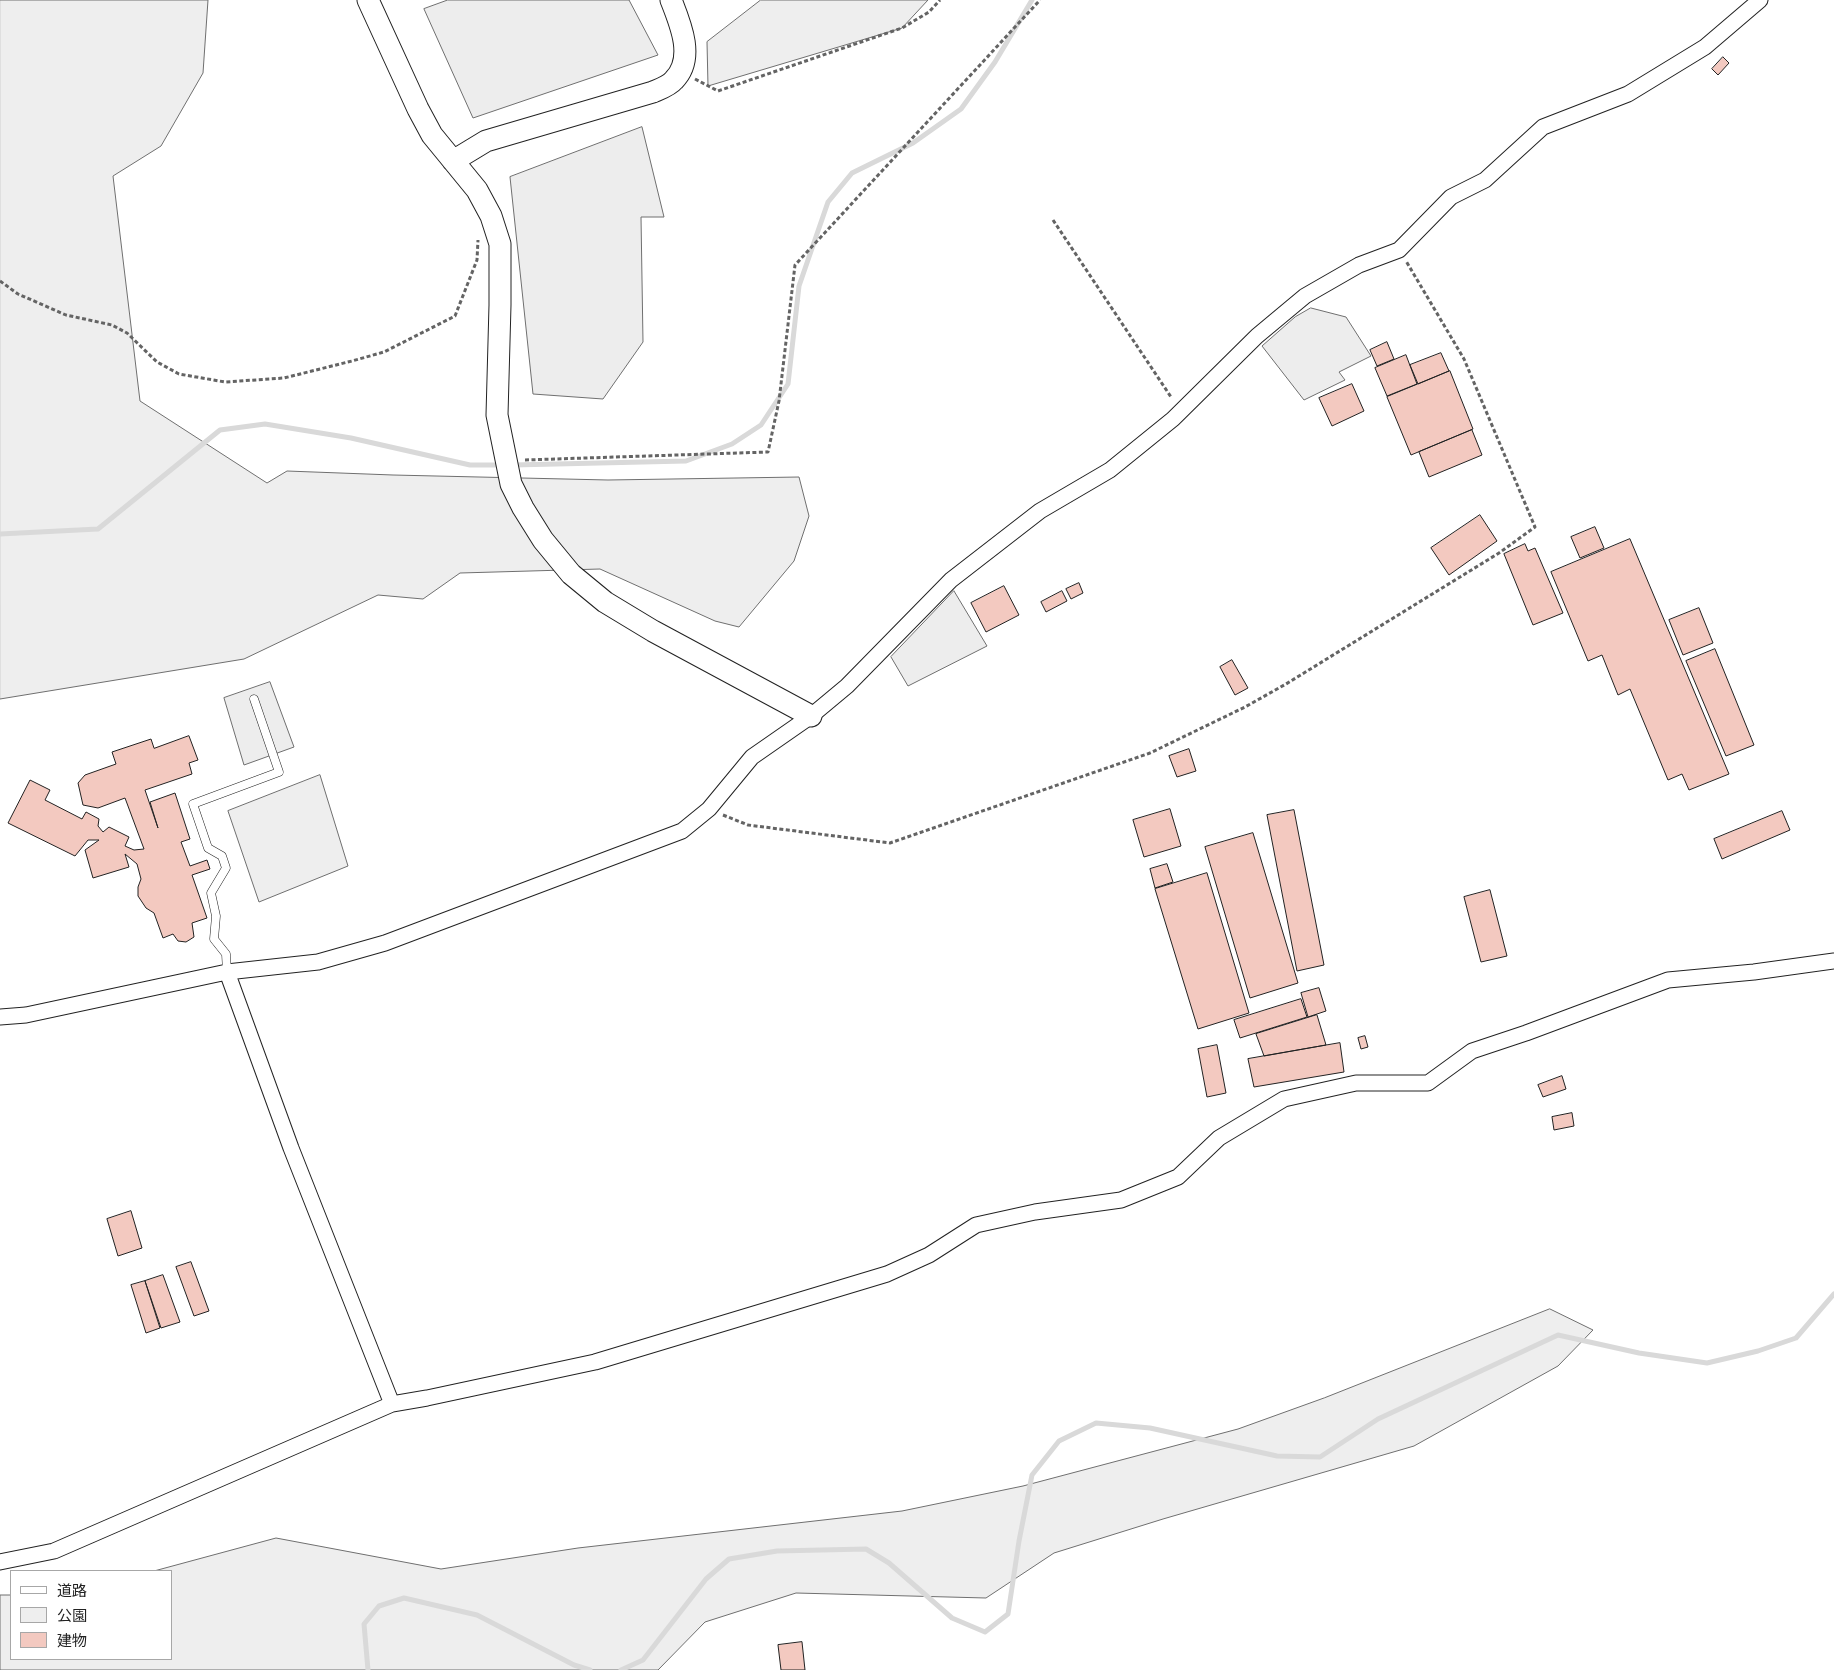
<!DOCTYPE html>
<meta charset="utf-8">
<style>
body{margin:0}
#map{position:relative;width:1834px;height:1670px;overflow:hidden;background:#fff;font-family:Signika,"Noto Sans JP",sans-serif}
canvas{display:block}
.legend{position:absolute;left:10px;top:1570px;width:162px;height:90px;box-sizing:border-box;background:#fff;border:1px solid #a7a7a7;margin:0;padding:6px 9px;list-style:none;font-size:15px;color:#222}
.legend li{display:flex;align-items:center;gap:10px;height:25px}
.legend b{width:25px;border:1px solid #a7a7a7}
</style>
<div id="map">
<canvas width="1834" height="1670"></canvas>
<ul class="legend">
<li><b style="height:6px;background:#fff"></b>道路</li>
<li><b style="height:14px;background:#eee"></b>公園</li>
<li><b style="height:14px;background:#f3c9c0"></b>建物</li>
</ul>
</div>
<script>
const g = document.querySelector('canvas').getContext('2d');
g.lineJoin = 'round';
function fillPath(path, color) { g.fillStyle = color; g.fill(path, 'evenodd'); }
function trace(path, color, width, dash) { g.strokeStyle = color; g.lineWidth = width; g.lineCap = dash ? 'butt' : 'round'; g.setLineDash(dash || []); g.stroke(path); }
const green = new Path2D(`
 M0 0H208L203 73 161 146 113 176 140 401 267 483 287 471 393 475 608 480 799 477 809 516 794 561 739 627 715 621 600 569 460 573 423 599 378 595 244 659 0 699Z
 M761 0H928L902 28 708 86 707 42Z
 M320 775 348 866 259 902 228 811Z
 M1550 1309 1593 1330 1558 1366 1414 1446 1163 1519 1054 1553 986 1598 796 1593 705 1622 658 1670H0V1595H11V1659H171V1571H154L276 1538 441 1569 578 1548 902 1511 1023 1486 1238 1429 1324 1398Z`);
fillPath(green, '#eee');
trace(green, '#6f6f6f', 1);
const parking = new Path2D(`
 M448 0H629L658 55 473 118 424 9Z
 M642 127 664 217H641L643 342 603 399 533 394 510 177Z
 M1311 308 1346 317 1371 356 1339 372 1345 380 1304 400 1262 346 1295 317Z
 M954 591 987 646 908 686 891 657Z
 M270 682 294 747 244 765 224 698Z`);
fillPath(parking, '#ededed');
trace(parking, '#6f6f6f', 1);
trace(new Path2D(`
 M513 465 686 461 732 444 761 425 788 384 799 286 828 202 852 173 913 143 961 109 995 62 1032 0
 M0 534 98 529 220 430 265 424 351 438 470 465H502
 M368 1670 364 1624 379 1606 404 1598 477 1615 574 1665 590 1670
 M621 1670 643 1660 706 1579 729 1559 777 1551 866 1549 889 1563 952 1618 985 1632 1008 1614 1019 1541 1032 1475 1059 1441 1096 1423 1150 1428 1277 1456 1320 1457 1378 1419 1558 1335 1639 1353 1707 1363 1758 1351 1796 1338 1834 1294`), '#d9d9d9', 5);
const building = new Path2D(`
 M1723 57 1729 63 1718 75 1712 69Z
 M1387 342 1394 359 1377 366 1370 350Z
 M1441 353 1449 371 1418 384 1410 365Z
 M1406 355 1417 384 1387 396 1375 368Z
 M1450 371 1473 429 1411 455 1387 397Z
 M1352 384 1364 411 1332 426 1319 398Z
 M1472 430 1482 455 1429 477 1419 452Z
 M1480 515 1497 541 1449 575 1431 548Z
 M1595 527 1604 548 1580 558 1571 537Z
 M1630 539 1729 774 1689 790 1682 774 1668 780 1630 689 1618 695 1602 655 1588 661 1551 572Z
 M1525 544 1528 551 1535 548 1563 613 1533 625 1504 554Z
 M1079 583 1083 593 1071 599 1066 589Z
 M1004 586 1019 615 986 632 971 603Z
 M1062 591 1067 601 1046 612 1041 602Z
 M1699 608 1713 643 1683 655 1669 620Z
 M1715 649 1754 745 1726 756 1686 661Z
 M1232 660 1248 688 1235 695 1220 667Z
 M189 736 198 760 189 763 192 774 145 790 158 828 150 802 175 793 190 839 181 842 190 866 207 860 210 869 192 875 207 918 192 923 194 937 186 942 178 941 173 934 163 938 154 913 146 908 138 896V887L141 879 137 864 125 854 129 867 93 878 85 850 99 840H88L75 856 8 823 30 780 50 790 45 800 82 819 86 812 99 819 98 826 103 832 109 827 129 837 125 846 134 850 144 849 125 798 98 808 83 805 78 783 85 775 116 764 112 752 151 739 154 748Z
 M1189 749 1196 771 1177 777 1169 756Z
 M1170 809 1181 846 1144 857 1133 820Z
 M1294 810 1324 965 1297 971 1267 815Z
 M1782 811 1790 830 1722 859 1714 839Z
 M1253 833 1298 983 1250 998 1205 847Z
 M1167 864 1173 882 1155 888 1150 869Z
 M1207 873 1249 1013 1198 1029 1155 889Z
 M1490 890 1507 956 1481 962 1464 897Z
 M1319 988 1326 1011 1308 1017 1301 993Z
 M1301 999 1307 1017 1240 1038 1234 1020Z
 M1317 1015 1326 1045 1264 1056 1256 1034Z
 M1365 1036 1368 1047 1361 1049 1358 1038Z
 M1340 1043 1344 1072 1254 1087 1248 1059Z
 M1217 1045 1226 1093 1207 1097 1198 1049Z
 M1562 1076 1566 1089 1543 1097 1538 1085Z
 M1572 1113 1574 1126 1554 1130 1552 1117Z
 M131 1211 142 1248 118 1256 107 1219Z
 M191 1262 209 1311 194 1316 176 1267Z
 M163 1275 180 1322 161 1328 145 1281Z
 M145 1281 160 1328 146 1333 131 1285Z
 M802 1642 805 1670H781L778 1645Z`);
fillPath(building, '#f3c9c0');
trace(building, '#222', 1);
const lane = new Path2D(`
 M227 972 226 954 214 939 216 916 211 893 226 868 222 856 208 848 193 804 279 772 254 699`);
const street = new Path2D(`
 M227 972 291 1148 392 1404
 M0 1017 26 1015 227 972 318 962 385 943 682 831 709 809 752 757 811 716 847 686 951 580 1040 511 1110 470 1173 419 1257 336 1305 296 1359 265 1399 250 1451 197 1485 180 1543 127 1628 94 1705 47 1760 0
 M0 1562 54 1551 392 1404 427 1398 595 1362 887 1274 929 1255 976 1225 1035 1212 1121 1200 1178 1177 1219 1138 1284 1099 1356 1083H1428L1472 1051 1526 1033 1668 980 1754 972 1834 961`);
const secondary = new Path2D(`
 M368 0 418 109 432 135 477 190 491 216 500 244V305L497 415 511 484 523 508 543 540 571 574 605 602 653 631 811 716
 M453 161 486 141 653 92C660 89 669 86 674 80 695 59 681 25 671 0`);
trace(lane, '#222', 9);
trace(street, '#222', 17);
trace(secondary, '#222', 23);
trace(new Path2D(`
 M695 79 718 91 902 28 929 12 940 0
 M1053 220 1171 397
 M0 281 18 294 66 315 112 325 127 333 157 362 179 374 225 382 284 378 352 361 384 352 455 316 477 260 478 240
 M525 460 768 452 779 401 795 265 1040 0
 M723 815 748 825 890 843 1150 753 1245 707 1286 684 1499 553 1535 527 1464 359 1406 261`), '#646464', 3, [4, 2.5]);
trace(lane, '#fff', 8);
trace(street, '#fff', 15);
trace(secondary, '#fff', 21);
</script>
